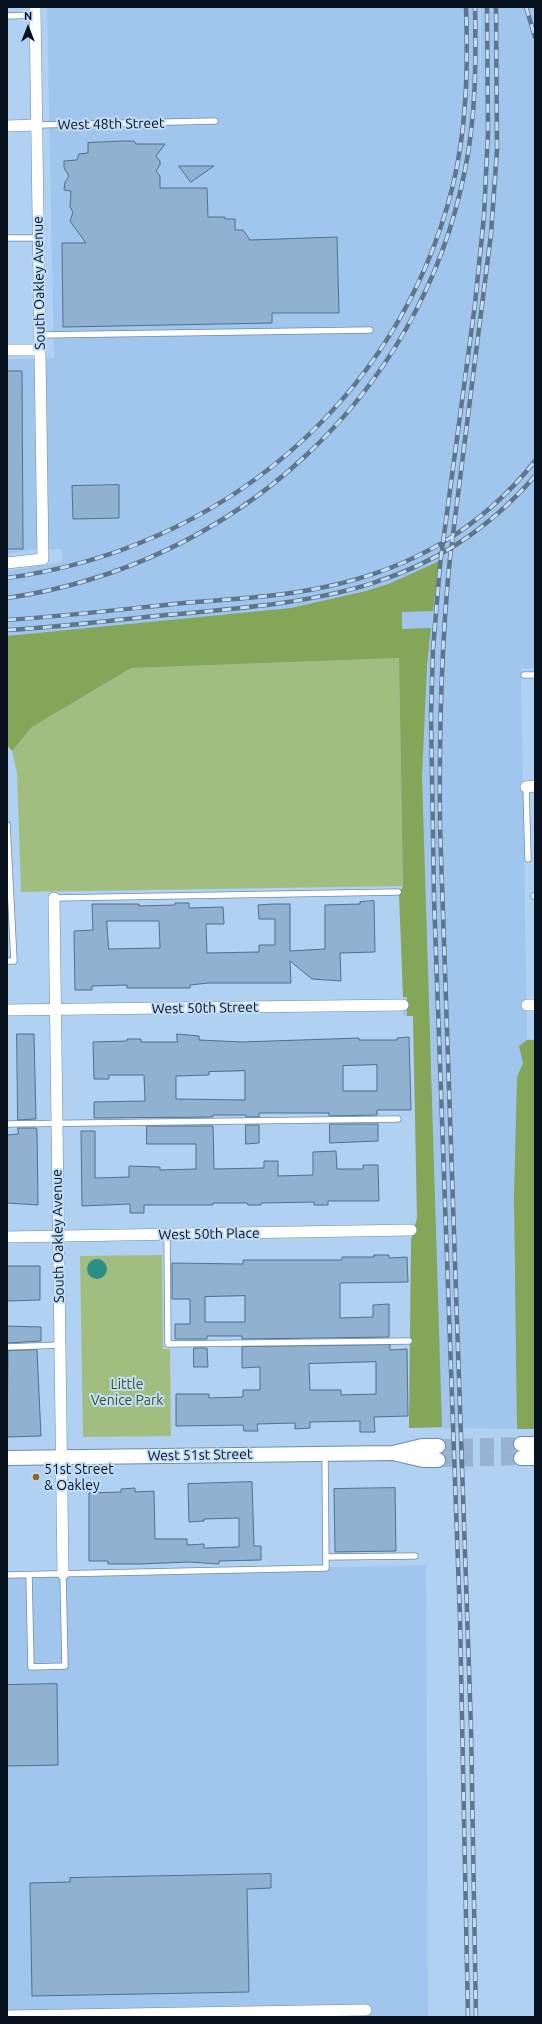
<!DOCTYPE html>
<style>
body{margin:0}
#map{position:relative;width:542px;height:2024px;overflow:hidden;background:#b0d1f2;font-family:Ubuntu,sans-serif}
canvas{display:block}
.frame{position:absolute;inset:0;border:8px solid #06111d;pointer-events:none}
.north{position:absolute;left:8px;top:8px;width:40px;height:40px;-webkit-text-stroke:3px #c2ddf8;paint-order:stroke;rotate:0deg;font-size:11px;font-weight:700;line-height:16px;text-align:center;color:#06111d}
.north::after{content:'';display:block;margin:auto;width:14px;height:18px;background:#06111d;clip-path:polygon(50% 0,100% 100%,50% 72%,0 100%)}
</style>
<div id="map">
<canvas width="542" height="2024"></canvas>
<div class="frame"></div>
<div class="north">N</div>
</div>
<script>
const g = document.querySelector('canvas').getContext('2d');
g.lineJoin = 'round';
function fillPath(path, color) { g.fillStyle = color; g.fill(path, 'evenodd'); }
function trace(path, color, width, dash) { g.strokeStyle = color; g.lineWidth = width; g.lineCap = dash ? 'butt' : 'round'; g.setLineDash(dash || []); g.stroke(path); }
function write(font, color, halo, rows, align = 'center') {
  g.font = font + ' Ubuntu,sans-serif'; g.lineWidth = 4; g.setLineDash([]); g.textBaseline = 'middle'; g.strokeStyle = halo; g.fillStyle = color; for (const [text, x, y, turn = 0] of rows) {
    g.save(); g.translate(x, y); g.rotate((+turn || 0) * Math.PI / 180); g.textAlign = isNaN(turn) ? turn : align; if (halo) g.strokeText(text, 0, 0); g.fillText(text, 0, 0); g.restore();
  }
}
fillPath(new Path2D(`
 M47 7H479L481 112V7H535V668L521 669 527 1039 535 1040V1429L409 1428 411 1240 417 1218 413 1016H403V886L7 687V571L62 562V549L30 550 7 554V359L54 358Z
 M426 1565 428 2017H7V1575Z`), '#a0c6ed');
fillPath(new Path2D(`
 M399 658 403 886 21 892 17 773 12 751 32 727 131 668Z
 M162 1255 163 1349H170L171 1436 83 1437 80 1256Z`), '#a1be80');
fillPath(new Path2D(`
 M439 561 433 611 402 612V629L431 628 427 666 422 776 442 1427 409 1428 411 1240 417 1218 413 1016H407V997H403L399 894 403 886 399 658 131 668 32 727 12 751 7 745V636L291 608 366 591 391 583Z
 M527 1040H535V1429H517L514 1198 517 1077 523 1063 519 1046Z`), '#84a659');
fillPath(new Path2D(`
 M87 1269a10 10 0 1 1 20 0a10 10 0 1 1-20 0Z`), '#2c8e87');
const building = new Path2D(`
 M123 141H134L136 144H165L156 156 160 161V165L156 171 160 176V188H207L208 217H225V219H235V230H243L250 240 337 237 339 313H272V323L63 327 62 243H86L70 221 73 212 70 207 71 191 64 190 65 182 69 176 64 168V161L77 160 79 154 88 153V143Z
 M179 166H214L191 182Z
 M7 371H22L23 549H7Z
 M119 485V518L73 519 72 486Z
 M374 901 375 952 340 953 341 981 312 979 290 961 291 983H208L190 985V988H127V985L92 986V990H75L74 931 93 930 92 904H139V906L175 905V903H189V908L223 907 224 924H206L207 953 259 952V945H275V919H259L258 905 274 904H290V951L325 949V905L360 904V902ZM107 921H159L160 948 109 949Z
 M17 1034H34L36 1119 18 1120Z
 M177 1034 199 1036V1040L242 1042 359 1038V1040H397V1038L409 1037 411 1110H377V1115L329 1116V1113H259V1117H246V1115H213V1117L94 1118V1102L145 1101 144 1075H109V1079H94L93 1042 127 1041V1039H141V1042H177ZM377 1065V1091H343V1066ZM245 1071V1100L176 1099V1076L209 1075V1072Z
 M330 1124H378V1141L330 1143Z
 M246 1125H259V1143L246 1144Z
 M147 1126H213L214 1169 264 1168V1161H278V1176L313 1175V1152L336 1151 337 1169H363V1165H378L379 1201H328V1205H314V1202L261 1203V1205H248L247 1203H213V1205H144V1213H130V1204L82 1206 81 1131H95V1178L129 1177V1166L160 1167V1170L196 1169V1144H147Z
 M18 1128H36L37 1130 38 1205 7 1203V1135L18 1134Z
 M374 1255H389V1258L407 1257 408 1282 340 1283V1318L373 1317V1305L389 1304V1337L242 1339V1336H207V1339H175V1324H190V1299H172V1263L243 1264V1260H342V1257H374ZM245 1296V1322H205V1297Z
 M7 1266H40V1300L8 1301Z
 M7 1326 41 1327V1341L8 1343Z
 M390 1345V1350L407 1349 408 1416 374 1417 375 1432H360V1421L310 1422V1428L295 1429V1423L257 1424 258 1431H244L243 1425 176 1426V1394H209V1398L243 1397V1390H260V1367L242 1368V1347ZM376 1362V1394L341 1395V1390H310L309 1364Z
 M194 1348H207L208 1367H194Z
 M37 1350 41 1436 7 1437 8 1351Z
 M252 1482 254 1546H261V1560L219 1561V1564L189 1562 139 1564H108V1561H89V1493L121 1492V1489L135 1488V1492L154 1491 155 1539H187V1545L204 1544V1548L239 1547V1518L204 1519V1521L189 1522 188 1484Z
 M395 1488 396 1551 335 1552 334 1489Z
 M57 1684 58 1765 7 1766V1685Z
 M271 1874V1888L247 1889 249 1992 32 1996 30 1883 70 1882V1878Z`);
fillPath(building, '#91b1d1');
trace(building, '#516f8d', 1);
trace(new Path2D(`
 M438 1446 521 1444
 M438 1460 521 1458`), '#96b4d2', 14, [14, 7]);
const service = new Path2D(`
 M7 16 35 15
 M36 125 215 121
 M7 238H38
 M40 335 370 330
 M524 675H535
 M526 787 528 859
 M7 825 14 961H7
 M534 896H535
 M54 898 398 892
 M7 1124 398 1119
 M167 1235 168 1344 409 1341
 M7 1347 60 1345
 M326 1557 415 1556
 M7 1575 326 1568 325 1455
 M29 1575 31 1667 65 1666 63 1574`);
const minor = new Path2D(`
 M7 126 36 125
 M7 350H40
 M7 563 43 559 35 7
 M526 787 535 786
 M54 898 63 1574
 M527 1005H535
 M7 1010 403 1005
 M7 1237 411 1230
 M7 2016 366 2010`);
const tertiary = new Path2D(`
 M521 1444H535
 M397 1454 423 1460H438
 M7 1458 393 1453 422 1446H438
 M521 1458H535`);
trace(service, '#6d8cab', 7);
trace(minor, '#6d8cab', 12);
trace(tertiary, '#6d8cab', 16);
trace(service, '#fff', 5.5);
trace(minor, '#fff', 11);
trace(tertiary, '#fff', 14);
const rail = new Path2D(`
 M526 7 535 37
 M7 578C221 549 398 401 452 189 467 129 468 68 466 7
 M7 598C235 565 420 397 465 170 476 116 476 62 475 7
 M7 620C66 616 125 609 184 603 231 599 279 597 325 587 411 569 480 530 535 461
 M7 630C60 627 113 620 166 615 313 602 432 594 535 476
 M468 2017 460 1619 434 898 431 715 433 649 440 565 475 304 484 216 488 132 487 7
 M476 2017 471 1727 440 826C439 736 441 647 450 558L491 234 497 150 496 7`);
trace(rail, '#5e758b', 4.5);
trace(rail, '#c2ddf8', 3, [9]);
for (const [x, y, r, color] of [
 [36,1477,4,"#98621a"]
]) { const dot = new Path2D(); dot.arc(x, y, r, 0, 2 * Math.PI); g.fillStyle = color; g.fill(dot); trace(dot, '#c2ddf8', 1.5); }
write('14px', '#06111d', '#c2ddf8', [
 ["West 48th Street",111,124,-1],
 ["South Oakley Avenue",39,283,-91],
 ["West 50th Street",205,1008,-1],
 ["West 50th Place",209,1234,-1],
 ["South Oakley Avenue",58,1236,-91],
 ["West 51st Street",200,1455,-1]
]);
write('14px', '#3b521b', '#c2ddf8', [
 ["Little",127,1384],
 ["Venice Park",127,1400]
]);
write('14px', '#06111d', '#c2ddf8', [
 ["51st Street",44,1469],
 ["& Oakley",44,1485]
], 'left');
</script>
